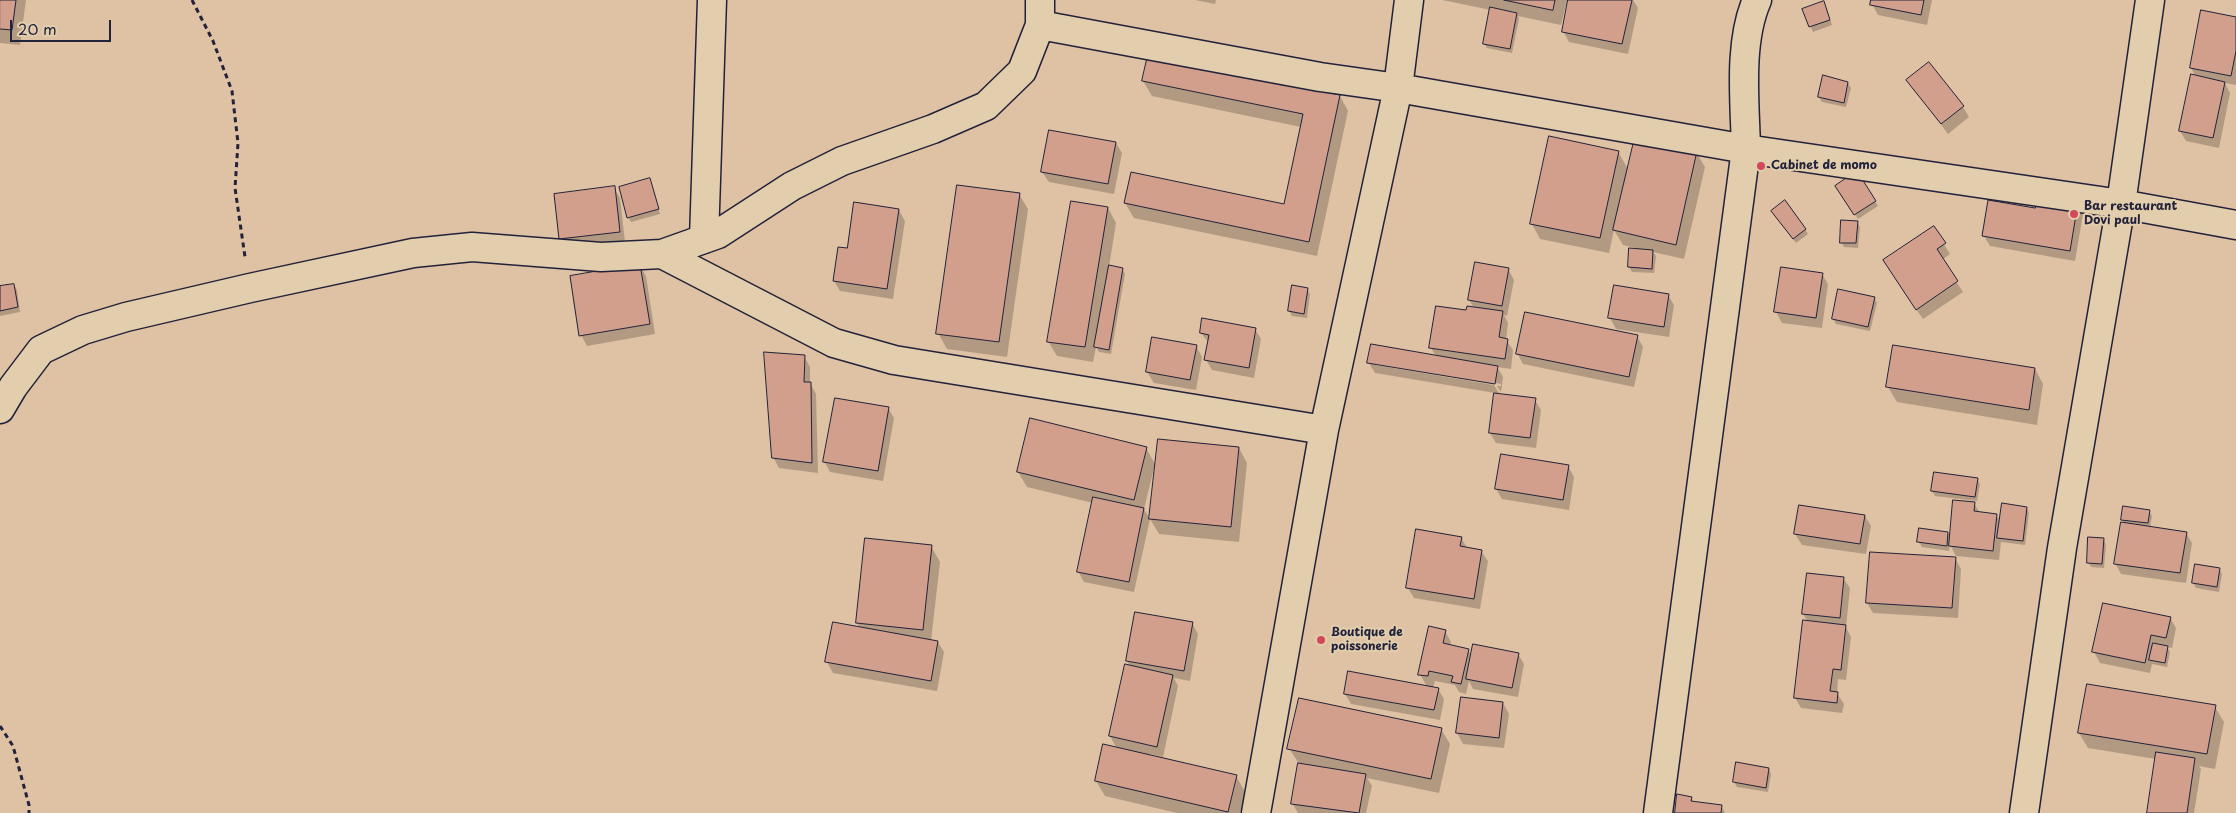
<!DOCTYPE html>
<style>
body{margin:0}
#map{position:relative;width:2236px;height:813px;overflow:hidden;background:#dfc1a3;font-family:"Playpen Sans",sans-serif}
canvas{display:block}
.scale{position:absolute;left:10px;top:20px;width:101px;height:22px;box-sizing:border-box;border:2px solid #22223b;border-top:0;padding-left:6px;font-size:15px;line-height:18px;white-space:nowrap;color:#22223b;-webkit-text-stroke:4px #e2ceac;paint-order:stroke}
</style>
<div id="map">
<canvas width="2236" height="813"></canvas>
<div class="scale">20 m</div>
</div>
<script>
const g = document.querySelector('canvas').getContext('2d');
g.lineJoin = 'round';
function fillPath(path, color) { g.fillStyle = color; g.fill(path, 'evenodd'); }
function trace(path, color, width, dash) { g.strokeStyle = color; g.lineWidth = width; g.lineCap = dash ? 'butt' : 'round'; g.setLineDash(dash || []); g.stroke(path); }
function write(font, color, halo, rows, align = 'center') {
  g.font = font + ' "Playpen Sans",sans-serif'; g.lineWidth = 4; g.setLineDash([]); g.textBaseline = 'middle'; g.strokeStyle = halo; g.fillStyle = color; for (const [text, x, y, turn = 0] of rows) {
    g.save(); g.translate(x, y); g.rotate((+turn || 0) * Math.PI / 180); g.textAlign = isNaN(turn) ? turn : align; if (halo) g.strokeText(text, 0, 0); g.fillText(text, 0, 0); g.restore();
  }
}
fillPath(new Path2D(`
 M0 0H26L20 45 0 43Z
 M1195 0H1216L1215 4Z
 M1442 0H1567L1561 25 1518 16 1519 19 1512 53 1487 48 1484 43 1491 10Z
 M1570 0H1633L1638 8 1628 54 1569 42 1563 31Z
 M1873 0H1932L1927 25 1878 15 1872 4Z
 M1826 8 1832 25 1813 32 1803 10Z
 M2236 18V85L2225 83 2230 93 2219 148 2186 141 2180 131 2196 77 2191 68Z
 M1908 80 1963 107 1969 117 1948 134Z
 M1143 81 1340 96 1348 111 1317 256 1134 218 1125 203 1284 205 1301 127 1152 96Z
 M1848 83 1851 88 1846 107 1822 102 1819 97Z
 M1116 143 1122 153 1114 194 1049 182 1042 172Z
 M1618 152 1628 169 1696 152 1705 167 1684 259 1653 252 1656 256 1654 273 1632 272 1629 267 1636 248 1623 245 1614 230 1609 253 1540 239 1532 224Z
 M650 179 660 214 631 222 628 217Z
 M614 188 620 198 625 242 566 249 560 239 556 195Z
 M1839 191 1875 201 1878 206 1858 219Z
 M1019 194 1028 209 1007 357 947 349 938 333Z
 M2077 204 2083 214 2075 261 1990 246 1984 236 2036 209Z
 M1108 208 1116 223 1109 267 1122 269 1125 274 1111 354 1099 352 1096 347 1093 362 1057 356 1048 341Z
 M899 210 905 221 893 299 840 291 834 281Z
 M1775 216 1805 229 1808 234 1796 243Z
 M1857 222 1860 227 1858 248 1844 247 1841 242Z
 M1933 227 1950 254 1942 260 1963 292 1923 319 1890 271Z
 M640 266 646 276 655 334 587 346 581 335Z
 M1508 269 1514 280 1507 316 1504 315 1508 323 1506 340 1513 350 1511 369 1497 367 1503 377 1501 392 1497 386H1501V384L1496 383 1493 378 1375 363V365L1494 385 1500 395 1535 400 1541 410 1536 448 1496 443 1490 433 1495 393 1375 373 1369 363 1436 356 1431 348 1467 312 1474 308 1469 300Z
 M1822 274 1828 284 1822 328 1782 323 1776 312Z
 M14 285 17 290 20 312 0 316V288Z
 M1307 289 1310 294 1307 318 1292 316 1289 311Z
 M1668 295 1674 305 1669 337 1616 329 1610 318Z
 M1874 298 1877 303 1870 331 1836 324 1833 319Z
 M1255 329 1261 339 1254 378 1212 370 1206 360 1209 343 1201 333Z
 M1637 336 1643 347 1634 387 1523 364 1517 353Z
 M1196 346 1202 357 1196 390 1154 383 1147 372Z
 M804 356 810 367V383L816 394 818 473 779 468 773 457Z
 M2035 369 2043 384 2037 425 1897 402 1888 387Z
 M888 408 894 418 883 481 830 472 824 461Z
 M1146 448 1155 464 1144 509 1150 519 1134 592 1084 582 1078 571 1093 503 1027 487 1018 472Z
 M1239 448 1247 463 1239 542 1159 534 1150 519Z
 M1568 466 1574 477 1569 510 1502 499 1496 489Z
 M1977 479 1980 484 1977 501 1935 496 1932 491Z
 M1974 503 1980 513 1996 515 2001 522 2027 508 2029 513 2025 545 2001 542 1999 560 1956 556 1950 545 1949 551 1922 547 1919 542 1948 533 1951 538Z
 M2149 511 2152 516 2150 528 2186 533 2192 543 2186 583 2121 574 2115 563 2125 524 2122 519Z
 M1865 516 1871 526 1866 554 1802 545 1795 534Z
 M1461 538 1468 549 1481 551 1488 561 1480 609 1414 598 1408 588Z
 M2104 540 2106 545 2104 568 2091 567 2088 562Z
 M931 546 940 562 931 641 938 642 944 652 937 691 833 673 827 662 860 628 857 623Z
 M1955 558 1961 569 1958 618 1873 613 1867 603Z
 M2219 569 2222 574 2219 592 2196 588 2193 583Z
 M1843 578 1850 588 1846 627 1851 637 1846 680 1838 679 1837 693 1844 704 1842 713 1801 708 1795 698 1808 622 1803 614Z
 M2170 618 2176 628 2172 648 2167 647 2170 652 2167 667 2152 664 2150 673 2100 663 2094 652Z
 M1192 623 1198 634 1190 681 1174 678 1178 686 1163 757 1150 754 1149 756 1236 776 1245 792 1240 813H1177L1105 796 1096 781 1117 749 1110 736 1130 666 1127 661Z
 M1445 631 1451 642 1450 646 1468 650 1472 657 1518 654 1524 664 1518 697 1473 689 1469 681 1466 694 1459 692 1455 685 1435 681 1433 688 1438 689 1444 699 1440 720 1351 704 1345 694 1427 687 1420 674Z
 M1462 698 1503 703 1509 714 1504 748 1463 744 1457 733Z
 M2215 707 2224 722 2215 769 2199 766 2201 769 2194 813H2148L2156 759 2088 748 2079 733Z
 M1441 729 1450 744 1439 793 1367 778 1372 786 1366 813H1298L1292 803 1299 764 1289 748Z
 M1769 769 1771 774 1768 792 1737 787 1734 782Z
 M1691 798 1694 803 1722 807 1725 813H1676Z`), '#0003');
const building = new Path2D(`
 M0 0H16L12 30 0 29Z
 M1504 0H1555L1553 10Z
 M1568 0H1632L1622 44 1562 32Z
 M1871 0H1924L1921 15 1870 5Z
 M1824 1 1830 20 1809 27 1802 9Z
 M1490 7 1517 13 1510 49 1483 44Z
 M2201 10 2236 17V51L2231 76 2190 68Z
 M1148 55 1340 95 1309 242 1124 203 1131 172 1284 204 1303 114 1142 81Z
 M1929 62 1964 106 1941 124 1906 80Z
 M2191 74 2225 82 2213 138 2179 131Z
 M1823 75 1848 82 1844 103 1818 97Z
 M1049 130 1116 142 1108 184 1041 172Z
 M1549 136 1619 151 1600 238 1530 224Z
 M1635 137 1697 151 1676 245 1613 230Z
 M1857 171 1876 201 1854 215 1835 186Z
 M650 178 659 209 627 218 619 187Z
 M957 185 1020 193 999 342 936 334Z
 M615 186 620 232 559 239 554 194Z
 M2037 195 2078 203 2070 251 1982 236 1988 200 2035 208Z
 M1785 200 1806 229 1793 239 1771 211Z
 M1071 201 1108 207 1085 347 1047 342Z
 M854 202 899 209 887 289 833 281 838 247 847 248Z
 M1841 220 1858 221 1856 243H1840Z
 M1934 226 1946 243 1937 249 1958 281 1916 310 1883 260Z
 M1629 248 1653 250 1652 269 1628 267Z
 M1475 262 1509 268 1502 306 1468 300Z
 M640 264 650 324 579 336 570 276Z
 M1109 265 1123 268 1109 350 1094 347Z
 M1781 267 1823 273 1816 318 1774 312Z
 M14 284 18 307 0 311V286Z
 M1292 285 1308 288 1304 314 1288 311Z
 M1614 285 1669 294 1664 327 1608 318Z
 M1838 289 1875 297 1868 327 1832 319Z
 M1436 306 1466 310 1467 306 1503 311 1499 337 1508 339 1505 359 1429 348Z
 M1525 312 1638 335 1629 377 1516 354Z
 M1202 318 1256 328 1249 368 1204 360 1209 335 1200 333Z
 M1152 337 1197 345 1190 380 1146 372Z
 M1371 344 1498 366 1495 384 1367 363Z
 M1893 345 2035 368 2029 410 1886 387Z
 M764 352 805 355 804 382H811L812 463 772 458Z
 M1494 393 1536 398 1530 438 1489 433Z
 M835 398 889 407 878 471 823 462Z
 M1030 418 1147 447 1134 500 1017 472Z
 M1158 439 1239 447 1231 527 1149 519Z
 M1501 454 1569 465 1563 500 1495 489Z
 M1934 472 1978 478 1975 497 1931 491Z
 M1093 497 1144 508 1129 582 1077 572Z
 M1953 500 1975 502 1974 511 1997 514 1993 551 1949 546Z
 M2002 503 2027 507 2023 541 1997 538Z
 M1799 505 1865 515 1860 544 1794 534Z
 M2123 506 2150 510 2148 523 2121 520Z
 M2121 522 2187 532 2180 573 2114 564Z
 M1919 528 1948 532 1947 546 1917 542Z
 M1416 529 1462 537 1460 546 1482 550 1474 599 1406 588Z
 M2088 537 2104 538 2102 564 2087 563Z
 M865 538 932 545 923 630 856 623Z
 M1870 552 1956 557 1952 608 1866 603Z
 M2195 564 2220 568 2217 587 2192 583Z
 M1807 573 1844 577 1840 618 1802 614Z
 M2103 603 2171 617 2166 638 2151 635 2145 663 2092 652Z
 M1135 612 1193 622 1184 671 1126 661Z
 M1803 620 1846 625 1841 670 1833 669 1830 691 1838 692 1837 703 1794 698Z
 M833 622 938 641 931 681 825 662Z
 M1429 626 1446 630 1443 643 1469 649 1461 684 1451 682 1453 676 1429 671 1428 676 1418 675Z
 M2153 643 2168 646 2165 663 2149 660Z
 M1473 644 1519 653 1512 688 1466 679Z
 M1125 664 1173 675 1157 747 1109 736Z
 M1348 671 1439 688 1434 710 1344 694Z
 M2087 684 2216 705 2207 754 2078 733Z
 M1461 697 1503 702 1499 738 1456 733Z
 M1299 698 1442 728 1431 779 1287 749Z
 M1103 744 1237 775 1228 812 1095 781Z
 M2156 752 2195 758 2187 813H2147Z
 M1736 762 1769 768 1766 788 1733 782Z
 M1298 763 1366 774 1359 813 1291 804Z
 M1677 794 1692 797 1691 801 1722 805 1721 813H1675Z`);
fillPath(building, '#d19f8b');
trace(building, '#22223b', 1);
const street = new Path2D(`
 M1040 25 1320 77 1398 88 1746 149 2121 204 2236 225
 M704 239 712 0
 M662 254 834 343 894 360 1324 430
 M0 409 13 387 41 350 83 330 126 317 250 288 413 253 472 247 601 257 662 254 718 234 792 186 842 161 933 129 986 106 1022 71 1040 25V0
 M1256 813 1324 430 1398 88 1409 0
 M1658 813 1746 149C1745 103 1738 43 1757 0
 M2024 813 2062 548 2121 204 2150 0`);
trace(street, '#22223b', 31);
trace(new Path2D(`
 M192 0 213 41 232 91 238 143 235 188 245 257
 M0 726 13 746 29 805V813`), '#22223b', 3, [5, 4]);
trace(street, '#e2ceac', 28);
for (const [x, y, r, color] of [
 [1761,166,5,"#d1495b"],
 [2074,214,5,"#d1495b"],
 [1321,640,5,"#d1495b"]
]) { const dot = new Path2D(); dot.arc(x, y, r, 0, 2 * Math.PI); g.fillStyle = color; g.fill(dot); trace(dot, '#e2ceac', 2); }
write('bold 12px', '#22223b', '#e2ceac', [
 ["Cabinet de momo",1771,166],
 ["Bar restaurant",2084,207],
 ["Dovi paul",2084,221],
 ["Boutique de",1331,633],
 ["poissonerie",1331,647]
], 'left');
</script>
